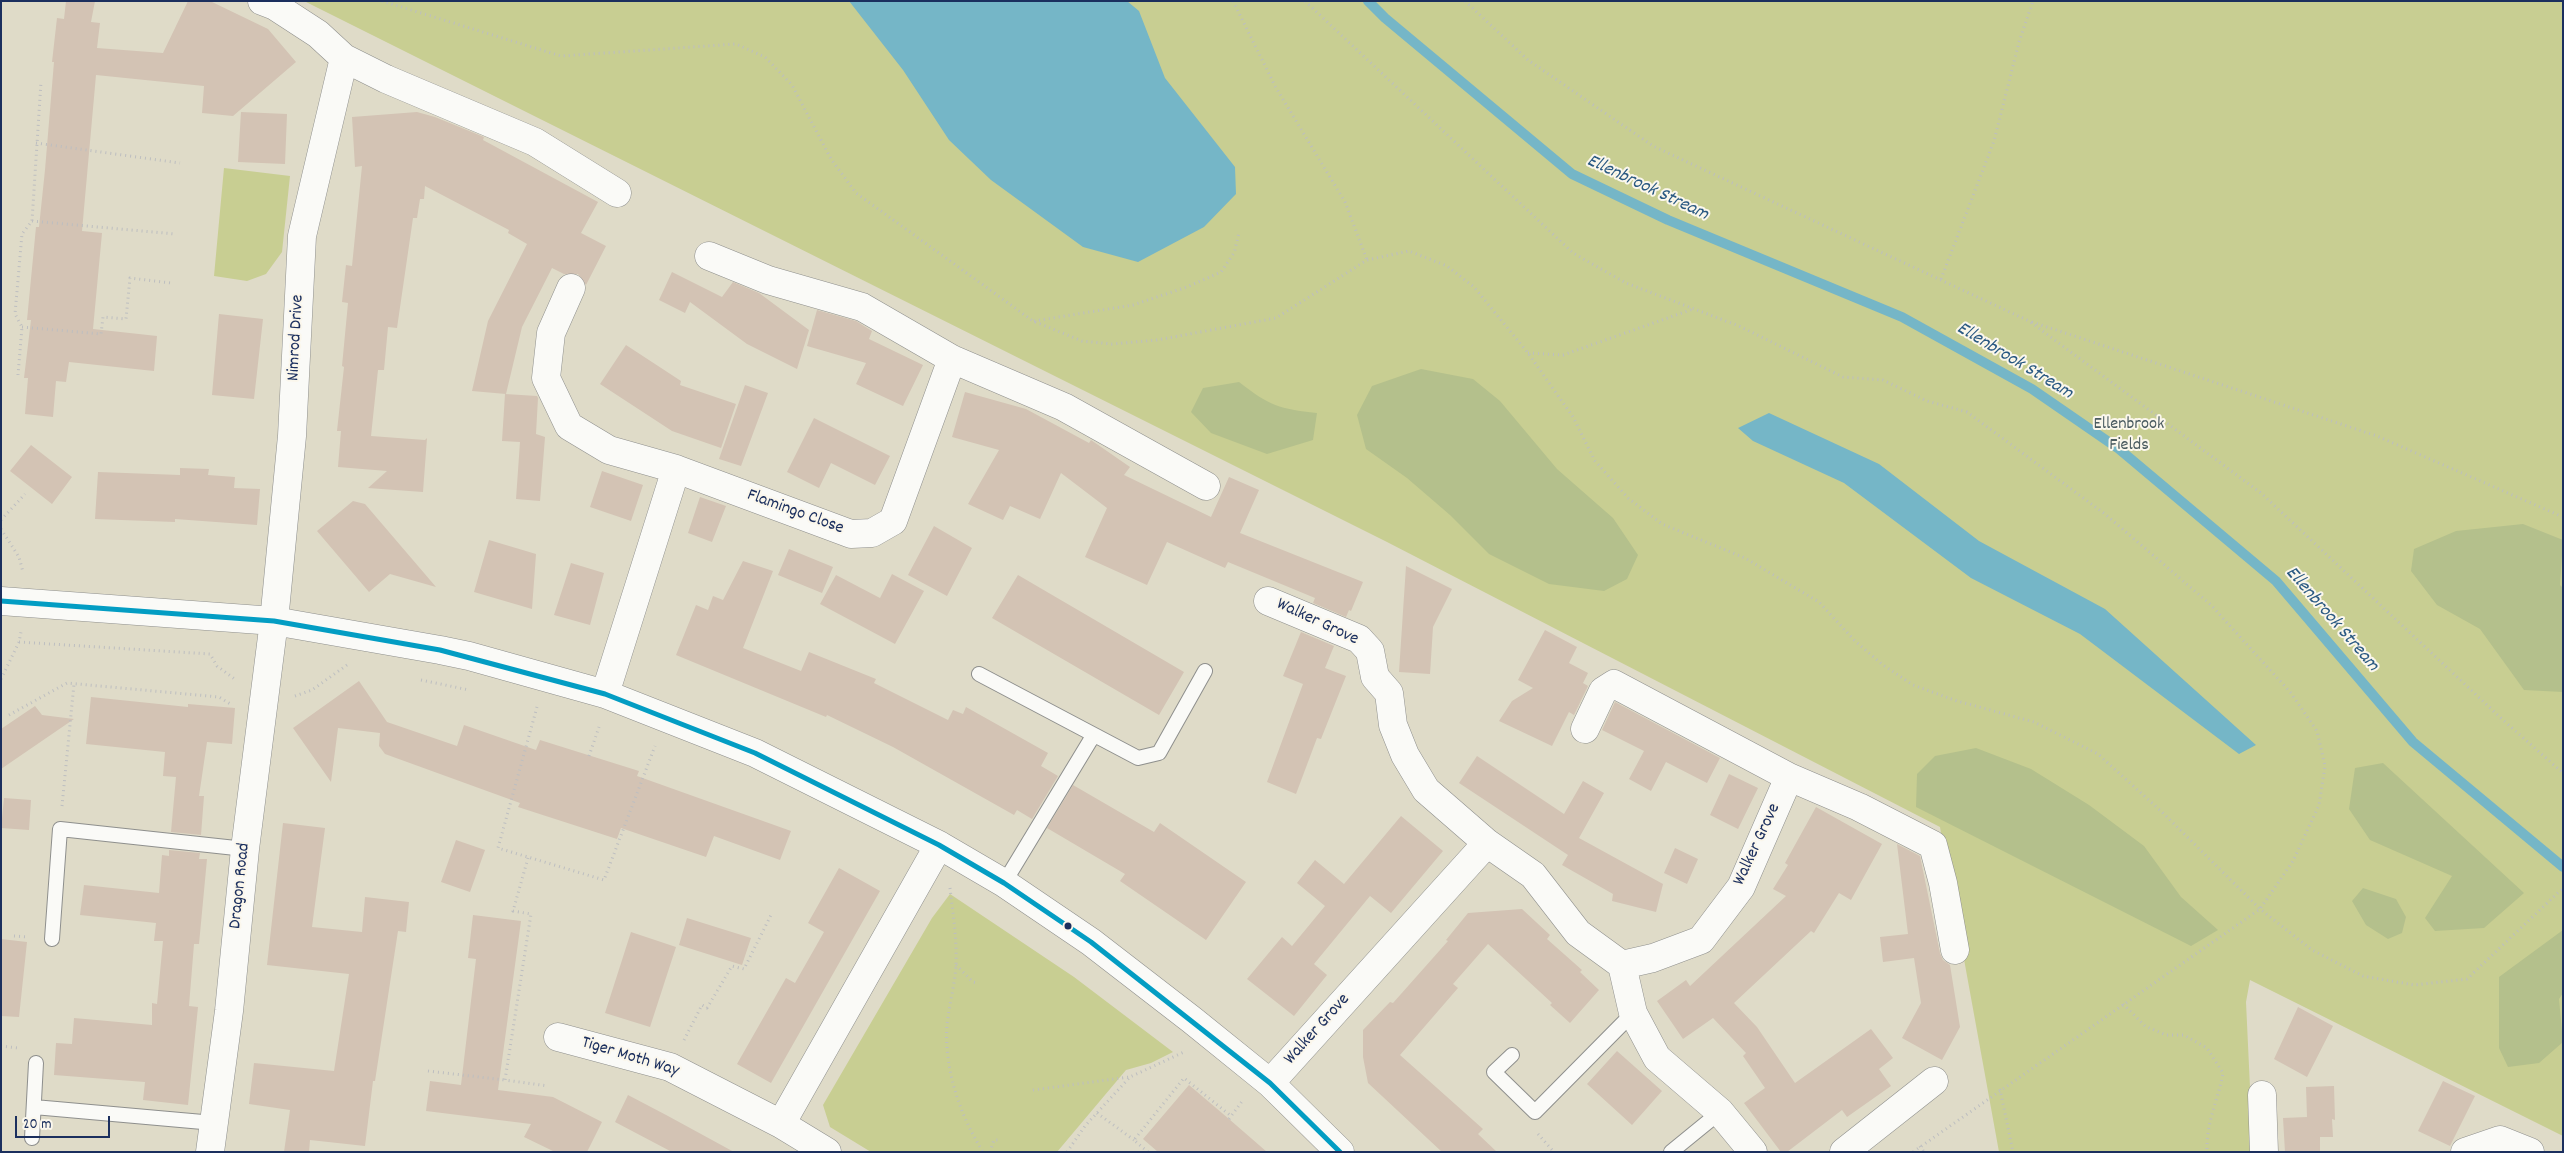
<!DOCTYPE html>
<style>
body{margin:0}
#map{position:relative;width:2564px;height:1153px;overflow:hidden;background:#dfdbc8;font-family:Dekko,sans-serif}
canvas{display:block}
.frame{position:absolute;inset:0;border:2px solid #1b2f5e;pointer-events:none}
.scale{position:absolute;left:15px;top:1116px;width:95px;height:22px;box-sizing:border-box;border:2px solid #1b2f5e;border-top:0;padding-left:6px;font-size:15px;line-height:18px;white-space:nowrap;color:#1b2f5e;-webkit-text-stroke:4px #fbf7ec;paint-order:stroke}
</style>
<div id="map">
<canvas width="2564" height="1153"></canvas>
<div class="frame"></div>
<div class="scale">20 m</div>
</div>
<script>
const g = document.querySelector('canvas').getContext('2d');
g.lineJoin = 'round';
function fillPath(path, color) { g.fillStyle = color; g.fill(path, 'evenodd'); }
function trace(path, color, width, dash) { g.strokeStyle = color; g.lineWidth = width; g.lineCap = dash ? 'butt' : 'round'; g.setLineDash(dash || []); g.stroke(path); }
function write(font, color, halo, rows, align = 'center') {
  g.font = font + ' Dekko,sans-serif'; g.lineWidth = 4; g.setLineDash([]); g.textBaseline = 'middle'; g.strokeStyle = halo; g.fillStyle = color; for (const [text, x, y, turn = 0] of rows) {
    g.save(); g.translate(x, y); g.rotate((+turn || 0) * Math.PI / 180); g.textAlign = isNaN(turn) ? turn : align; if (halo) g.strokeText(text, 0, 0); g.fillText(text, 0, 0); g.restore();
  }
}
fillPath(new Path2D(`
 M304 1H2563V1136L2250 980 2246 1002 2253 1152H1999L1940 827 1387 542Z
 M224 168 290 176 282 252 266 274 247 281 214 276Z
 M950 894 1074 977 1173 1052 1151 1063 1126 1070 1057 1152H871L830 1127 823 1105 932 918Z`), '#c8ce92');
fillPath(new Path2D(`
 M1421 369 1473 379 1500 401 1557 469 1613 518 1638 555 1627 579 1604 591 1549 584 1489 554 1450 515 1407 478 1366 449 1357 415 1372 386Z
 M1239 382C1270 406 1279 409 1317 413L1313 440 1267 454 1211 433 1191 412 1203 388Z
 M2523 524 2563 540 2560 585 2563 588V692L2524 690 2480 629 2437 605 2411 571 2414 549 2456 531Z
 M1976 748 2031 769 2089 805 2144 846 2181 897 2218 930 2191 946 1916 807 1917 774 1935 756Z
 M2383 763 2524 893 2484 928 2435 931 2425 918 2452 876 2370 840 2349 809 2355 768Z
 M2363 888 2396 899 2406 917 2402 933 2388 939 2366 925 2352 901Z
 M2563 930V993L2559 999 2563 1042 2539 1063 2508 1067 2499 1048V977Z`), '#b4c08c');
fillPath(new Path2D(`
 M849 1H1127L1139 11 1165 78 1235 167 1236 194 1204 227 1138 262 1083 247 991 180 949 140 903 70Z
 M1769 413 1879 464 1979 541 2105 609 2256 745 2239 754 2080 634 1971 578 1844 483 1753 441 1738 428Z`), '#75b6c7');
trace(new Path2D(`
 M1368 1 1385 18 1572 174 1668 220 1902 317 2032 389 2119 449 2276 581 2413 742 2563 867`), '#75b6c7', 10);
fillPath(new Path2D(`
 M66 1H95L91 22 100 23 97 48 163 53 188 1H210L268 29 296 62 233 116 202 113 204 86 96 75 82 231 102 233 93 329 157 336 154 371 69 362 66 382 56 381 53 417 25 414 28 378H24L31 320H27L36 227H39L45 170 54 62H52L57 18 64 19Z
 M241 112 287 114 285 164 238 162Z
 M417 112 435 117 484 137 483 140 598 202 581 233 606 246 586 285 578 274H564L552 268 522 327 506 394 472 391 488 321 527 244 508 233 509 230 425 186 424 199H420L417 218H413L397 328 388 327 384 370H378L371 436 425 440 427 438 423 492 368 488 387 471 338 467 341 431H337L344 367 342 366 348 303 342 302 346 265 352 266 362 166 355 167 352 117Z
 M672 272 722 297 733 282 759 293 809 330 797 369 747 344 690 302 685 313 659 300Z
 M817 310 856 321 872 331 869 339 923 365 903 406 856 384 866 363 807 346Z
 M219 314 263 319 254 399 212 395Z
 M626 345 681 381 680 385 736 404 721 448 672 431 600 384Z
 M745 385 768 393 741 466 719 459Z
 M965 392 1026 409 1089 443 1091 440 1130 467 1124 475 1211 517 1229 477 1259 490 1240 533 1363 582 1351 611 1349 610 1346 617 1313 603 1315 598 1228 562 1225 568 1167 542 1147 585 1085 557 1107 508 1061 473 1040 519 1010 506 1003 520 968 504 999 450 952 437Z
 M505 394 537 396 538 398 536 434 545 437 540 501 516 499 520 442 502 441Z
 M814 418 890 456 875 485 831 463 819 488 787 472Z
 M31 445 72 477 52 504 10 471Z
 M180 468 209 469 208 475 235 477 234 488 260 489 257 525 175 519V522L95 519 98 472 180 475Z
 M602 471 643 485 631 521 590 507Z
 M700 497 726 506 712 542 688 533Z
 M353 501 365 504 436 587 390 574 369 592 317 531Z
 M934 526 972 548 947 596 908 575Z
 M489 540 536 554 532 609 474 592Z
 M789 549 833 567 822 593 778 575Z
 M743 561 773 571 743 648 801 671 809 652 876 679 874 683 948 720 953 710 963 714 966 707 1048 753 1041 766 1058 776 1032 819 1017 810 1014 815 893 747 827 715 826 717 676 655 696 605 708 610 713 596 723 600Z
 M571 563 604 573 590 625 554 615Z
 M1406 566 1452 589 1433 627 1430 674 1399 672Z
 M892 574 924 591 895 644 820 604 836 575 880 598Z
 M1018 575 1184 672 1159 715 992 618Z
 M1545 630 1577 647 1569 663 1588 673 1583 683 1588 686 1574 715 1569 712 1552 746 1499 721 1512 701 1533 688 1518 680Z
 M1301 632 1334 646 1325 668 1346 676 1321 739 1317 738 1296 794 1267 782 1303 684 1283 676Z
 M359 681 387 722 457 746 464 725 536 750 540 740 639 771 637 776 791 831 780 860 714 836 706 857 621 828 617 839 518 807 520 803 385 754 379 746 380 733 338 728 331 782 293 728Z
 M91 697 188 707V704L235 708 232 744 207 742 199 796H204L201 835 171 832 176 777 163 776 165 752 86 744Z
 M1615 702 1720 758 1707 783 1666 762 1651 791 1629 779 1644 751 1602 730Z
 M35 706 42 715 74 719 1 769V729Z
 M1477 756 1564 814 1583 781 1604 793 1579 838 1663 884 1656 912 1612 901 1613 894 1562 865 1568 855 1459 783Z
 M1729 774 1758 788 1738 829 1710 815Z
 M1073 785 1154 832 1160 823 1246 882 1206 940 1120 881 1125 874 1047 828Z
 M4 798 31 800 29 830 1 828Z
 M1816 807 1882 844 1851 900 1839 893 1814 933 1811 931 1734 1003 1757 1027 1795 1083 1871 1029 1893 1058 1879 1069 1891 1086 1847 1117 1842 1110 1787 1152H1781L1744 1103 1765 1088 1743 1056 1746 1053 1713 1018 1683 1039 1657 1001 1686 980 1690 986 1786 896 1773 889 1788 865 1785 863Z
 M1401 816 1443 851 1391 913 1370 896 1314 964 1327 975 1294 1016 1247 979 1282 937 1292 946 1325 906 1297 883 1315 860 1344 884Z
 M283 823 325 828 312 927 362 932 365 897 409 902 406 932 398 931 375 1081H373L365 1146 310 1140 309 1152H284L290 1110 249 1104 254 1063 334 1071 349 974 267 965Z
 M456 840 485 850 470 892 441 882Z
 M1897 844 1920 856 1940 953 1943 960 1950 965 1960 1027 1942 1060 1902 1038 1921 1003 1914 958 1883 962 1880 937 1908 934Z
 M1675 848 1698 859 1687 884 1664 873Z
 M169 850 200 853 199 859H207L199 944H194L189 1006 198 1007 188 1105 143 1100 145 1082 54 1075 56 1043 72 1044 74 1018 152 1025V1003L157 1004 163 941H154L156 923 80 915 84 885 159 893 162 855 169 856Z
 M839 868 880 891 771 1083 737 1064 786 978 795 983 824 932 808 923Z
 M1522 909 1550 935 1547 939 1582 970 1580 972 1599 990 1570 1023 1550 1005 1552 1003 1488 944 1453 984 1458 988 1400 1055 1483 1129 1478 1134 1497 1152H1442L1368 1083 1363 1057V1030L1390 1002 1393 1003 1448 941 1446 940 1468 913Z
 M473 915 521 921 498 1090 553 1097 602 1122 587 1152H555L524 1137 531 1124 426 1111 430 1081 461 1085 476 959 468 958Z
 M687 918 751 938 742 965 679 945Z
 M631 932 676 947 650 1027 605 1013Z
 M1 939 27 942 19 1017 1 1016Z
 M2298 1007 2333 1026 2307 1077 2274 1059Z
 M1617 1051 1662 1091 1632 1125 1587 1084Z
 M2443 1081 2475 1096 2450 1146 2418 1131Z
 M1189 1085 1229 1119 1267 1152H1158L1143 1139Z
 M2334 1086 2335 1120 2332 1119 2333 1137H2320V1152H2285L2283 1118 2307 1117 2306 1087Z
 M628 1095 668 1116 734 1152H672L615 1122Z`), '#d3c3b4');
const lane = new Path2D(`
 M979 674 1138 758 1159 753 1205 671
 M1004 883 1093 736
 M52 939 60 829 245 849
 M1512 1055 1494 1072 1535 1112 1633 1013
 M34 1107 214 1123
 M32 1138 36 1063
 M1671 1152 1720 1112`);
const street = new Path2D(`
 M262 1 275 6 318 34 344 58 386 79 535 142 617 193
 M709 256 768 280 862 307 952 359 1064 407 1206 486
 M571 288 551 333 546 378 569 426 609 450 676 469
 M1 601 274 621 440 650 469 656 605 694 755 753 939 845 1004 883 1091 942 1192 1020 1270 1083 1340 1152
 M1268 601 1359 639 1370 651 1375 677 1389 693 1393 725 1405 755 1426 790 1487 843
 M605 694 676 469 851 534 872 533 893 521 952 359
 M1585 729 1603 691 1614 684 1789 777 1859 807 1933 845 1943 883 1955 950
 M1622 965 1633 1013 1657 1058 1720 1112 1753 1152
 M558 1037 670 1067 781 1124 827 1152
 M1270 1083 1487 843 1533 875 1578 933 1622 965 1653 958 1701 940 1741 887 1789 777
 M2262 1095 2264 1152
 M781 1124 939 845
 M210 1152 229 1011 245 849 274 621 292 436 302 236 344 58
 M1844 1152 1934 1081
 M2465 1152 2500 1140 2530 1152`);
trace(lane, '#8e8f8d', 16);
trace(street, '#8e8f8d', 29);
trace(new Path2D(`
 M382 1 561 56 736 44 765 57 792 85 831 159 856 193 1033 321 1082 341 1112 344 1157 340 1276 318 1367 260 1409 251 1447 266 1474 287 1528 353 1573 417 1595 461 1628 498 1662 524 1745 558 1819 602 1855 641 1883 665 1913 685 1957 701 2034 722 2098 754 2162 812 2260 909 2312 950 2363 976 2414 985 2467 979 2563 888
 M1233 1 1275 86 1345 202 1367 260
 M1305 1 1573 253 1626 283 1739 326 1843 377 1883 380 1927 401 1967 412 2105 514 2211 605 2291 693 2317 731 2325 766 2319 805 2293 861 2260 909 1913 1152
 M1465 1 1528 60 1653 146 2029 321 2261 493 2503 720 2563 773
 M36 143 180 163
 M32 221 175 234
 M1941 279 1994 141 2019 42 2033 1
 M1034 321 1133 305 1187 287 1221 272 1234 253 1239 233
 M2032 322 2377 436 2563 517
 M22 327 101 334 103 317 126 319 130 278 171 283
 M1528 353 1563 355 1693 309
 M18 375 22 327 15 314 22 234 32 221 41 82
 M1 520 25 494
 M1 529 19 557 23 572
 M19 642 210 654 217 666 236 680
 M1 679 19 642 21 632
 M421 680 469 690
 M295 696 312 690 347 665
 M537 707 498 848 604 880 655 746
 M9 715 67 683 219 697 232 705
 M589 756 599 727
 M62 806 74 684
 M528 858 513 911 531 914 505 1080 548 1086
 M950 888C953 913 957 940 956 964 955 985 949 1005 947 1025 944 1070 960 1115 983 1152
 M14 936 28 937
 M956 965 973 982 978 983
 M2123 1004 2145 1026 2166 1035H2184L2207 1048 2223 1073C2218 1101 2206 1122 2207 1152
 M684 1040 702 1005 707 1008 732 966 744 969 771 915
 M1 1046 18 1048
 M428 1071 505 1080
 M2000 1089 2013 1152
 M1033 1090 1129 1077
 M1097 1113 1134 1140
 M1229 1119 1243 1100
 M1538 1134 1554 1152
 M1920 1146 1924 1152
 M990 1152 994 1140H1001
 M1067 1152 1085 1126 1130 1077 1184 1052
 M1148 1152 1134 1140 1184 1078 1231 1116`), '#bdbec0', 3, [1, 4]);
trace(lane, '#fafaf7', 14);
trace(street, '#fafaf7', 28);
trace(new Path2D(`
 M1 601 274 621 440 650 605 694 755 753 939 845 1004 883 1091 942 1270 1083 1340 1152`), '#039dc3', 5);
for (const [x, y, r, color] of [
 [1068,926,4.5,"#1b2f5e"]
]) { const dot = new Path2D(); dot.arc(x, y, r, 0, 2 * Math.PI); g.fillStyle = color; g.fill(dot); trace(dot, '#fbf7ec', 2); }
write('18px', '#1b2f5e', '#fbf7ec', [
 ["Nimrod Drive",297,338,-87],
 ["Flamingo Close",795,513,20],
 ["Walker Grove",1317,623,25],
 ["Walker Grove",1758,845,-65],
 ["Dragon Road",241,886,-84],
 ["Walker Grove",1318,1030,-48],
 ["Tiger Moth Way",630,1058,17]
]);
write('18px', '#4a5b60', '#fbf7ec', [
 ["Ellenbrook",2129,426],
 ["Fields",2129,447]
]);
write('italic 19px', '#2a5982', '#fbf7ec', [
 ["Ellenbrook Stream",1647,189,25],
 ["Ellenbrook Stream",2014,362,31],
 ["Ellenbrook Stream",2331,620,49]
]);
</script>
